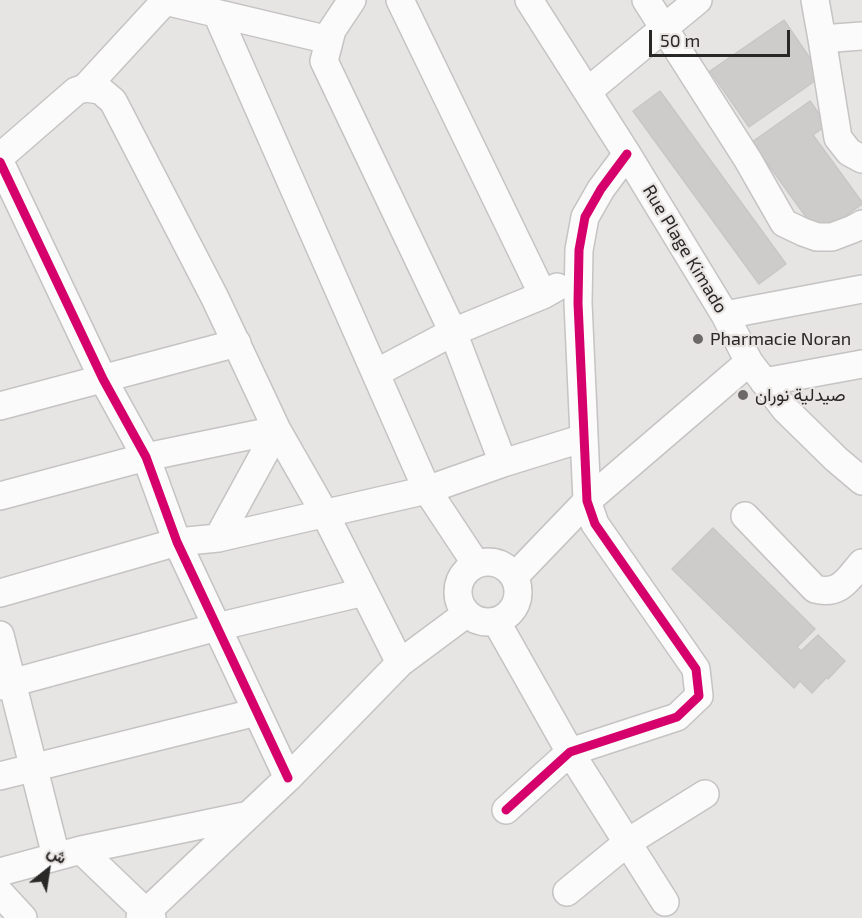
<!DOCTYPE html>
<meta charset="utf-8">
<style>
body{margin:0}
#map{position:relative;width:862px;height:918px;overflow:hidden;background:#e7e5e4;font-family:"Exo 2",Vazirmatn,sans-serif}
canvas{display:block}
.north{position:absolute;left:18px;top:840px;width:60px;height:60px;-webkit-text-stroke:4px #e8e5e3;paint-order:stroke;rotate:30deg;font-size:16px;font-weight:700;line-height:24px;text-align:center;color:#292827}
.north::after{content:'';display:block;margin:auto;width:21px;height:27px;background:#292827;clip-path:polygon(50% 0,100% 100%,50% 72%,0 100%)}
.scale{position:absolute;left:649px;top:30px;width:141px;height:27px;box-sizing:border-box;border:3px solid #292827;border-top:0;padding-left:8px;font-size:18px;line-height:21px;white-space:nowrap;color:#292827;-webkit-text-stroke:4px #e8e5e3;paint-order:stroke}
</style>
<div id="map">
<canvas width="862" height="918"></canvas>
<div class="north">ش</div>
<div class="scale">50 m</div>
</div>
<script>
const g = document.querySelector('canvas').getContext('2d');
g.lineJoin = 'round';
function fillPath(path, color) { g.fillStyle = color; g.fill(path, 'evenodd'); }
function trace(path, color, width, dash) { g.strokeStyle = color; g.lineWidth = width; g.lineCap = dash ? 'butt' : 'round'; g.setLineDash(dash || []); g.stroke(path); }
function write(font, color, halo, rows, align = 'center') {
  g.font = font + ' "Exo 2",Vazirmatn,sans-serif'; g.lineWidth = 4.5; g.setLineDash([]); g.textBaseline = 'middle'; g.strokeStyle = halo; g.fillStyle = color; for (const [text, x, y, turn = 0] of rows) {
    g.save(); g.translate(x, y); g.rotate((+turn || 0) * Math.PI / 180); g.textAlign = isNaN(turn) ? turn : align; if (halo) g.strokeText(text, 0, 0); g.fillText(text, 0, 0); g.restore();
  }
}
const building = new Path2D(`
 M784 20 822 76 749 127 710 71Z
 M660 91 786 264 759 284 633 111Z
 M810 101 827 125 813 135 862 202V204L819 235 752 142Z
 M713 528 815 629 797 647 801 651 818 635 845 661 828 679 827 677 812 693 800 681 794 688 672 569Z`);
fillPath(building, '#cdcccb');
trace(building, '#c8c6c6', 1.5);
const minor = new Path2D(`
 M352 0 332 30 324 61 453 332 503 463
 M400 0 543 295
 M529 0 627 154 725 315 749 362 785 409 836 459 862 481
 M646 0 748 160 784 223 803 232 817 237H832L853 229 862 224
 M815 0 822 39 838 138 849 152 862 159
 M165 1 329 40
 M217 14 427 490 476 564
 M822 39 862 36
 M85 88 100 90 113 101 215 298 277 430 325 514 400 663
 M588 91 698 0
 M0 157 76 91 85 88 166 0
 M0 162 103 379 146 457 177 542 288 778
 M725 315 862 289
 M376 373 453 332 543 295 557 287
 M764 382 862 364
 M0 406 237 343
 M0 496 146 457 277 430
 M745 516 815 589C840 596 848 579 862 563
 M218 538 277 430
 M458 592a30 30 0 1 1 60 0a30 30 0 1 1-60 0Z
 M514 577 587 501 749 362
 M0 593 177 542 218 538 427 490 503 463 584 438
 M496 621 570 752 665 902
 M0 635 56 856
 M0 686 217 627 364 592
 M0 776 257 712
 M506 810 570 752 677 717 699 696 696 669 595 524 587 501 578 303 579 250 585 217 601 189 627 154
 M81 850 152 918
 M0 872 81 850 249 815
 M567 892 628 842 705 794
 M0 893 23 918
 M140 918 288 778 400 663 466 614`);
trace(minor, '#c5c3c3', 30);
trace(minor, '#fbfbfb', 27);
trace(new Path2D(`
 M0 162 103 379 146 457 177 542 288 778
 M506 810 570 752 677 717 699 696 696 669 595 524 587 501 578 303 579 250 585 217 601 189 627 154`), '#d6006c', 9);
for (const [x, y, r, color] of [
 [698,339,6,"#6c6a69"],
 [743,395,6,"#6c6a69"]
]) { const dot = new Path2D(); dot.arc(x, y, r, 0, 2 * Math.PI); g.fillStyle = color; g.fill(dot); trace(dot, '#e8e5e3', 2); }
write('18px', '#292827', '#e8e5e3', [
 ["Rue Plage Kimado",685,249,59]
]);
write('18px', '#292827', '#e8e5e3', [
 ["Pharmacie Noran",710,339],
 ["صيدلية نوران",755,395]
], 'left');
</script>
